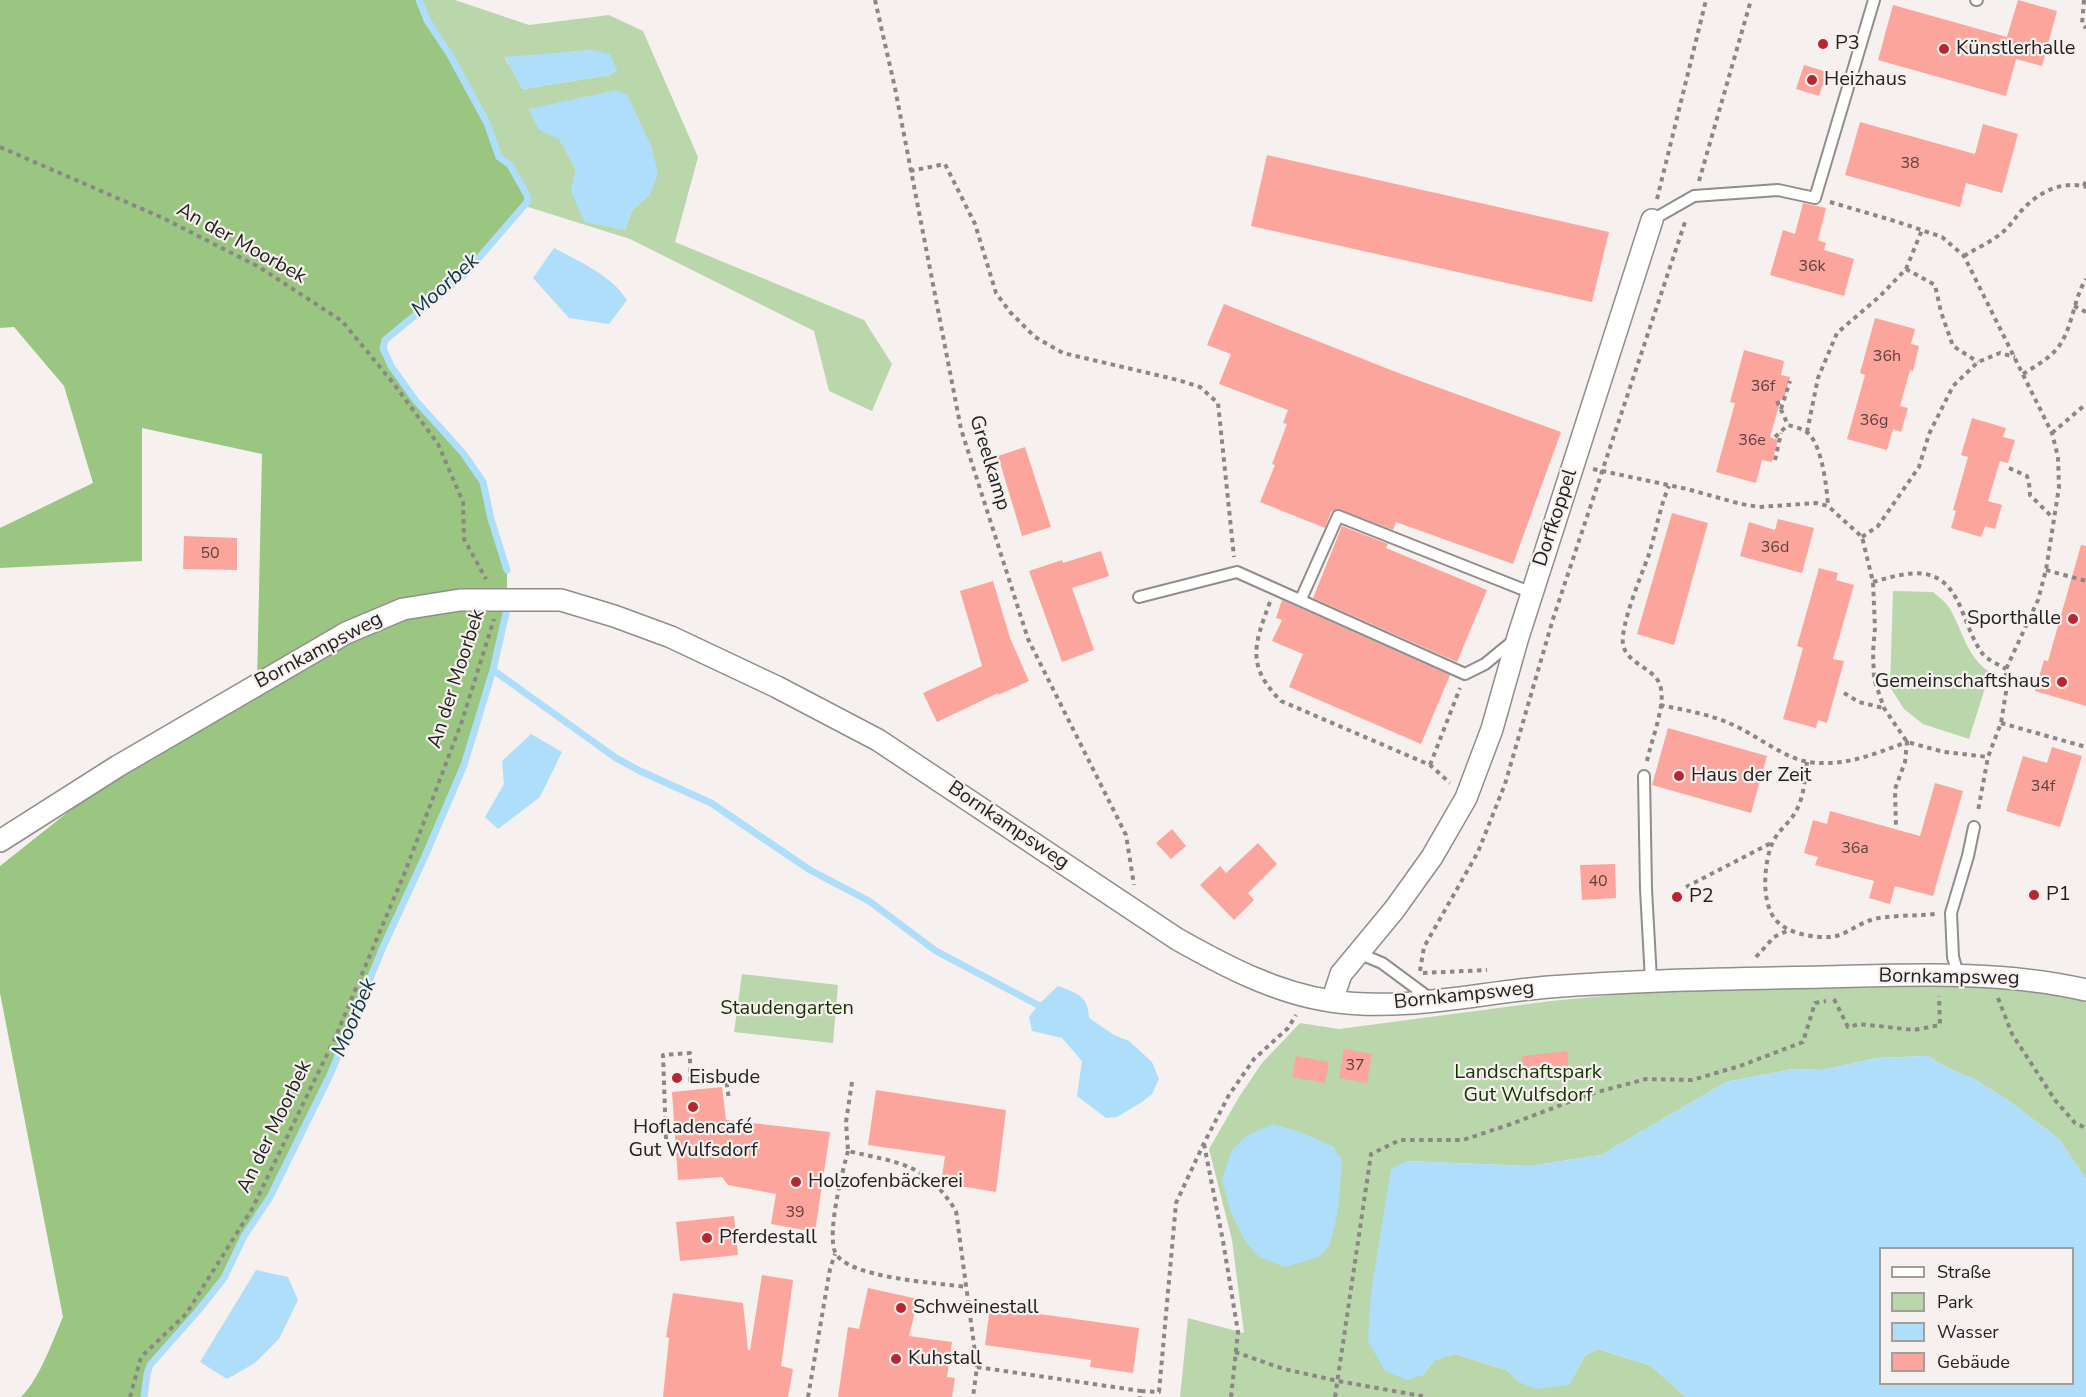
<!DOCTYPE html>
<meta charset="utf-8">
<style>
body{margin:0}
#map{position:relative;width:2086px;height:1397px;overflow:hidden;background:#f6f1ee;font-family:"Nunito Sans",sans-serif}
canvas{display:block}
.legend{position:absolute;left:1879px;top:1247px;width:195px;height:138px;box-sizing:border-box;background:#f6f1ee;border:2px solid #a29e9c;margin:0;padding:8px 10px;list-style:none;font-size:18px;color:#242221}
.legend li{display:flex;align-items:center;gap:12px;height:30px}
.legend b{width:30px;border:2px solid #a29e9c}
</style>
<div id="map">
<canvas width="2086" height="1397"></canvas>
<ul class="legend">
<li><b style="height:8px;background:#fff"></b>Straße</li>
<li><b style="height:16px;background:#bad6ab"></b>Park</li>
<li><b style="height:16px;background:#aedef9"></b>Wasser</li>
<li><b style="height:16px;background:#fba59d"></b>Gebäude</li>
</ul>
</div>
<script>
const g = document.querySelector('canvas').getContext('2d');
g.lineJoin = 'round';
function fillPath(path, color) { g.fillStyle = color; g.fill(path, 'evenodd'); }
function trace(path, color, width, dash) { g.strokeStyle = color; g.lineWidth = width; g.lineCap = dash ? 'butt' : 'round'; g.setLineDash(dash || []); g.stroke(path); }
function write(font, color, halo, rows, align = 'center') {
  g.font = font + ' "Nunito Sans",sans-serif'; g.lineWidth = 4.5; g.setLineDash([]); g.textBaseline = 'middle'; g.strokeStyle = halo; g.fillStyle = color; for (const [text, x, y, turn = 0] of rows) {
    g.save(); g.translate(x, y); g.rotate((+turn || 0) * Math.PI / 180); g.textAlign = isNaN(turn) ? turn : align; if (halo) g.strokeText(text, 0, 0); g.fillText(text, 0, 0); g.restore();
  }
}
fillPath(new Path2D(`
 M419 0H455L529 25 609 15 643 31 698 157 675 242 864 320 892 364 872 411 829 391 814 331 630 239 525 206 528 201 527 195 510 165 499 157 487 123 450 55 427 20ZM591 50 617 70 610 75 523 89 505 58ZM642 130 652 148 650 195 632 210 625 230 571 191 576 170 560 140Z
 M1893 591 1933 592C1939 597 1946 602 1950 609 1963 631 1967 658 1990 672L1969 739 1923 724 1904 709 1890 687Z
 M742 974 838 985 833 1043 734 1032Z
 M1957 986 2052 991 2086 999V1179L2059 1139 2009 1101 1974 1079 1948 1068 1928 1056 1877 1058 1822 1070 1793 1069 1726 1082 1601 1155 1529 1166 1406 1161 1423 1375 1435 1360 1454 1354 1507 1370 1519 1382 1569 1385 1585 1355 1598 1349 1651 1366 1686 1397H1180L1188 1318 1244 1333 1232 1240 1209 1149 1239 1097 1262 1063 1300 1023 1339 1029 1551 1001 1654 991Z`), '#bad6ab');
fillPath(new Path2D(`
 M0 0H419L427 20 450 55 487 123 499 157 510 165 528 198V201L464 275 385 340 383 348 391 366 416 401 472 465 485 487 491 519 507 570V609L493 670 464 765 425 856 383 947 330 1075 301 1136 270 1197 244 1236 224 1278 197 1312 150 1365 147 1374 144 1397H21C40 1378 52 1342 63 1317L0 993V866L150 747 257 683 262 454 142 428V561L0 568V528L93 483 64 386 14 327 0 328Z`), '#9ac682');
fillPath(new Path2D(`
 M591 50 610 54 617 70 610 75 522 89 505 57Z
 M616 90 627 94 652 148 658 174 650 195 632 210 625 230 584 222 571 191 576 170 560 140 539 130 528 109Z
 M554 248C580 262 611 275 627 300L609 324 569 318 533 278Z
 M531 734 562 752 540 797 498 829 485 817 504 784 502 761Z
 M1058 986C1076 993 1088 995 1089 1018L1114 1035 1129 1041 1152 1062 1159 1079 1152 1094 1142 1102 1117 1117 1106 1118 1077 1096 1082 1061 1062 1038 1032 1031 1029 1017 1038 1005Z
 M1928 1056 1948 1068 1974 1079 2009 1101 2059 1139 2086 1179V1397H1686L1651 1366 1598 1349 1585 1355 1569 1385 1536 1389 1519 1382 1507 1370 1454 1354 1435 1360 1423 1375 1407 1380 1385 1371 1368 1341 1371 1293 1391 1169 1406 1161 1529 1166 1601 1155 1726 1082 1793 1069 1822 1070 1877 1058ZM1880 1248H2072V1384H1880Z
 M1273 1124 1297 1131 1333 1146 1342 1160 1338 1211 1330 1245 1319 1257 1285 1267 1259 1257 1245 1241 1231 1213 1222 1180 1231 1151 1246 1136Z
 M256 1270 288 1277 298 1300 279 1339 255 1363 227 1379 200 1362Z`), '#aedef9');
trace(new Path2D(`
 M419 0 427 20 450 55 487 123 499 157 510 165 527 195 528 201 464 275 385 340 383 348 391 366 416 401 463 453 483 482 491 519 507 570
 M493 670 616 758 640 771 711 803 810 870 869 901 936 951 1038 1005
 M144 1397 147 1374 150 1365 197 1312 224 1278 244 1236 270 1197 330 1075 383 947 425 856 464 765 493 670 507 609`), '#aedef9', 7);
fillPath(new Path2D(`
 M2018 0 2057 11 2042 66 2016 59 2006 96 1878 60 1893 5 2007 37Z
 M1804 65 1827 72 1819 96 1796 89Z
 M1860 122 1975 154 1983 124 2018 134 2002 193 1966 183 1960 207 1845 175Z
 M1267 155 1609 232 1592 302 1251 226Z
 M1803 203 1826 208 1818 240 1826 243 1824 250 1854 259 1844 296 1770 275 1783 230 1795 234Z
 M1224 304 1401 374 1561 432 1513 564 1396 522 1393 530 1338 509 1331 512 1325 528 1260 502 1275 465 1272 464 1287 424 1283 423 1288 410 1219 384 1231 354 1207 345Z
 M1875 318 1915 329 1911 344 1919 346 1913 371 1910 370 1900 406 1908 408 1901 432 1893 429 1887 450 1847 439 1865 375 1860 373Z
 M1744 350 1784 361 1781 375 1790 377 1784 399H1781L1770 437 1778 440 1772 462 1762 460 1756 483 1716 472 1735 403 1730 402Z
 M1972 418 2006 428 2003 437 2015 440 2008 463 2000 461 1988 501 2002 505 1995 529 1985 526 1981 537 1951 528 1956 511 1953 510 1968 457 1961 455Z
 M1025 447 1051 527 1022 536 998 456Z
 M1672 513 1708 523 1674 645 1637 634Z
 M1778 519 1814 528 1802 573 1740 556 1749 522 1775 530Z
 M1342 526 1388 544 1386 548 1487 590 1457 662 1313 598Z
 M184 536 237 538V570L183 569Z
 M2081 545 2086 546V706L2035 691 2044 660 2048 661Z
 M1101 551 1109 576 1072 588 1094 650 1062 662 1029 571 1062 560 1063 563Z
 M1819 568 1838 573 1836 580 1854 585 1833 659 1844 661 1827 723 1818 720 1816 728 1783 719 1803 648 1797 646Z
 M993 581 1010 638 1029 681 998 695V693L937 722 923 693 982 666 960 591Z
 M1282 600 1450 675 1421 744 1289 687 1303 654 1272 641 1282 620 1276 618Z
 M1668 728 1767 756 1751 813 1652 785Z
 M2052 747 2082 756 2060 827 2006 811 2023 756 2047 763Z
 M1935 783 1963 791 1933 896 1895 886 1890 904 1869 898 1874 881 1815 865 1818 857 1804 853 1813 820 1827 824 1830 811 1920 836Z
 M1172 829 1186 846 1171 859 1156 843Z
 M1258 843 1277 864 1248 893 1254 900 1234 920 1200 885 1220 866 1226 873Z
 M1615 864 1616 898 1582 900 1580 865Z
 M1344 1049 1372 1054 1367 1083 1339 1078Z
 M1567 1051 1569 1071 1524 1076 1522 1056Z
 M1296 1056 1329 1062 1325 1083 1292 1077Z
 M722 1087 726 1120 830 1132 815 1232 771 1224 776 1194 728 1185 722 1177 678 1180 672 1092Z
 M876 1090 1006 1110 996 1192 941 1183 945 1156 868 1145Z
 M734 1216 738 1255 680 1261 676 1222Z
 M762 1275 793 1280 781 1366 793 1369 788 1397H663L669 1338 666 1337 673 1293 743 1303 748 1350H750Z
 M868 1288 918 1299 909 1336 952 1342 947 1377 955 1378 952 1397H838L848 1327 859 1329Z
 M990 1307 1139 1328 1133 1373 1090 1367 1091 1360 985 1345Z`), '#fba59d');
const lane = new Path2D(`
 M1976 0H1977
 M1652 220 1694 196 1778 190 1815 198 1874 0
 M1139 597 1237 572 1465 674 1485 664 1513 641
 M1301 599 1338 516 1532 593
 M1644 776 1646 889 1651 980
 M1358 953 1382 963 1432 1000
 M1958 974 1953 957 1951 913 1968 856 1974 827`);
const street = new Path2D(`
 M0 841 118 766 346 633 403 609 460 600H561L614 616 671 637 777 687 878 740 1177 939C1225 966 1276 993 1331 1001 1403 1012 1477 993 1549 987 1640 980 1731 979 1822 977 1911 975 1999 970 2086 990
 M1332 1001 1341 974 1394 910 1432 857 1466 798 1492 729 1518 637 1652 220`);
trace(lane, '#918d8a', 14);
trace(street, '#918d8a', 24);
trace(new Path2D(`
 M875 0 895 88 961 429 1028 639 1126 835 1134 885
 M2084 0 2082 24 2086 28
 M0 147 163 218 259 267 342 321 394 384 438 444 463 502 464 539 486 579
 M910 171 945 164 975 224 996 293 1010 312 1035 337 1063 353 1178 380 1200 387 1218 403 1234 557
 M1699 181 1751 0
 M2084 186 2086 180
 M1657 199 1706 0
 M1830 202 1898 222 1942 237 1964 256 2052 433 2058 457 2059 487 2046 570 2038 600 2006 669V692L2001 723 1988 757 1978 811
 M1964 256C1977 248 1993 241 2004 231 2011 225 2016 216 2023 209 2039 192 2063 180 2086 187
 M1906 269 1935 285 1941 312 1953 346 1978 362
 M2074 306 2086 312
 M2023 374C2034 367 2045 361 2054 352 2073 333 2072 301 2086 279
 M1777 401 1788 425C1795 427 1804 429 1809 434 1822 447 1827 488 1828 506
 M1781 409 1790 381
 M1807 432 1818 378 1837 333 1879 297 1906 269 1922 230
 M2052 433 2086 404
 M1775 437 1788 425
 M1775 460 1781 433
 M2009 468 2027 476 2029 483 2030 495 2053 518
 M1593 469 1687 489 1741 504 1759 507 1816 503 1828 506 1862 537 1873 582 1875 628 1873 652 1874 679 1884 708 1907 742 1944 752 1988 757
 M1862 537 1878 526 1919 467 1929 434 1953 386 1978 362 2000 353 2015 357
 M2046 570 2086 581
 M1873 582C1911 571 1941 563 1960 606 1967 622 1972 639 1982 653 1987 660 1998 664 2006 669
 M1270 602C1254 645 1246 666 1281 701L1430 765 1450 783
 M1844 693 1859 702 1883 708
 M1660 705C1684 710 1709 714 1731 724 1755 734 1785 759 1809 762 1845 767 1874 754 1907 742L1905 762 1895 789 1896 829
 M2001 723 2086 747
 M1647 761C1651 742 1665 706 1661 689 1658 668 1628 666 1623 645 1620 626 1641 576 1648 557 1656 533 1659 509 1669 486
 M1807 762C1805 778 1804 797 1796 811 1790 823 1777 831 1772 844 1764 863 1761 902 1775 919 1786 933 1812 938 1830 937 1845 936 1857 924 1871 920 1885 915 1919 916 1935 914
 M1430 765 1460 688
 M1686 887 1771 843
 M1756 957 1774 937 1789 930
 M1420 971 1424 947 1478 852 1505 784 1553 619 1686 219
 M1423 973 1487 970
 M1998 998 2012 1034 2055 1100 2075 1123 2086 1128
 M1834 999 1848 1027 1860 1024 1914 1030 1940 1025 1939 996
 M852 1082 846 1122 848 1151C899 1163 926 1163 956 1211L977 1367 973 1397
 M666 1139 663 1055 690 1053V1081L726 1078 729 1100
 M1204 1144 1223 1241 1238 1332 1231 1397
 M848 1151C842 1173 827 1232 835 1252 846 1278 938 1283 966 1287
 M1235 1352 1284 1369 1338 1381 1427 1397
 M977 1367 1141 1391 1140 1397
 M1141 1391 1159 1392 1176 1203 1204 1143 1229 1095 1254 1059 1288 1028 1296 1015
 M130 1397 141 1357 186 1314 252 1209 335 1038 405 872 462 721 494 619
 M808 1397 830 1269 835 1254
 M1335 1397 1371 1154 1400 1140H1463L1511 1124 1590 1094 1646 1079 1692 1080 1740 1066 1803 1042 1815 1003 1826 1001`), '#8a8785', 4, [4.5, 4.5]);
trace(lane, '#fff', 10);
trace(street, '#fff', 21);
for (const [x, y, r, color] of [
 [1823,44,6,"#b72631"],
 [1944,49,6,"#b72631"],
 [1812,80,6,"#b72631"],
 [2073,619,6,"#b72631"],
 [2062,682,6,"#b72631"],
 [1679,776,6,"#b72631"],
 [2034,895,6,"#b72631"],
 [1677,897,6,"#b72631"],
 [677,1078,6,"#b72631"],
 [693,1107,6,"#b72631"],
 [796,1182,6,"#b72631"],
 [707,1238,6,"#b72631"],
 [901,1308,6,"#b72631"],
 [896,1359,6,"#b72631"]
]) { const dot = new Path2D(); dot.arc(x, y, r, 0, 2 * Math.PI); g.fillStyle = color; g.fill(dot); trace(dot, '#f6f1ee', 2); }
write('16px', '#5a4340', null, [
 ["38",1910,164],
 ["36k",1812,267],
 ["36h",1887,357],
 ["36f",1763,387],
 ["36g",1874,421],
 ["36e",1752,441],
 ["36d",1775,548],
 ["50",210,554],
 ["34f",2043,787],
 ["36a",1855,849],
 ["40",1598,882],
 ["37",1355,1066],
 ["39",795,1213]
]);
write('20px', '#242221', '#f6f1ee', [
 ["P3",1835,44],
 ["Künstlerhalle",1956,49],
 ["Heizhaus",1824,80],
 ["Sporthalle",2061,619,"right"],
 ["Gemeinschaftshaus",2050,682,"right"],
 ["Haus der Zeit",1691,776],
 ["P1",2046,895],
 ["P2",1689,897],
 ["Eisbude",689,1078],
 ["Hofladencafé",693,1128,"center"],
 ["Gut Wulfsdorf",693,1151,"center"],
 ["Holzofenbäckerei",808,1182],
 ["Pferdestall",719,1238],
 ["Schweinestall",913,1308],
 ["Kuhstall",908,1359]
], 'left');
write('20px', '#242221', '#f6f1ee', [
 ["An der Moorbek",241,244,29],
 ["Greelkamp",989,463,73],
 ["Dorfkoppel",1556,518,-72],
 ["Bornkampsweg",319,651,-28],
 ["An der Moorbek",457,679,-72],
 ["Bornkampsweg",1008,826,34],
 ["Bornkampsweg",1949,978,1],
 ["Bornkampsweg",1464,996,-6],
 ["An der Moorbek",275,1127,-64]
]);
write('20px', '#173202', '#f6f1ee', [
 ["Staudengarten",787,1009],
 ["Landschaftspark",1528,1073],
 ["Gut Wulfsdorf",1528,1096]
]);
write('italic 21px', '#0c3345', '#f6f1ee', [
 ["Moorbek",446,286,-42],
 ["Moorbek",355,1018,-67]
]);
</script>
